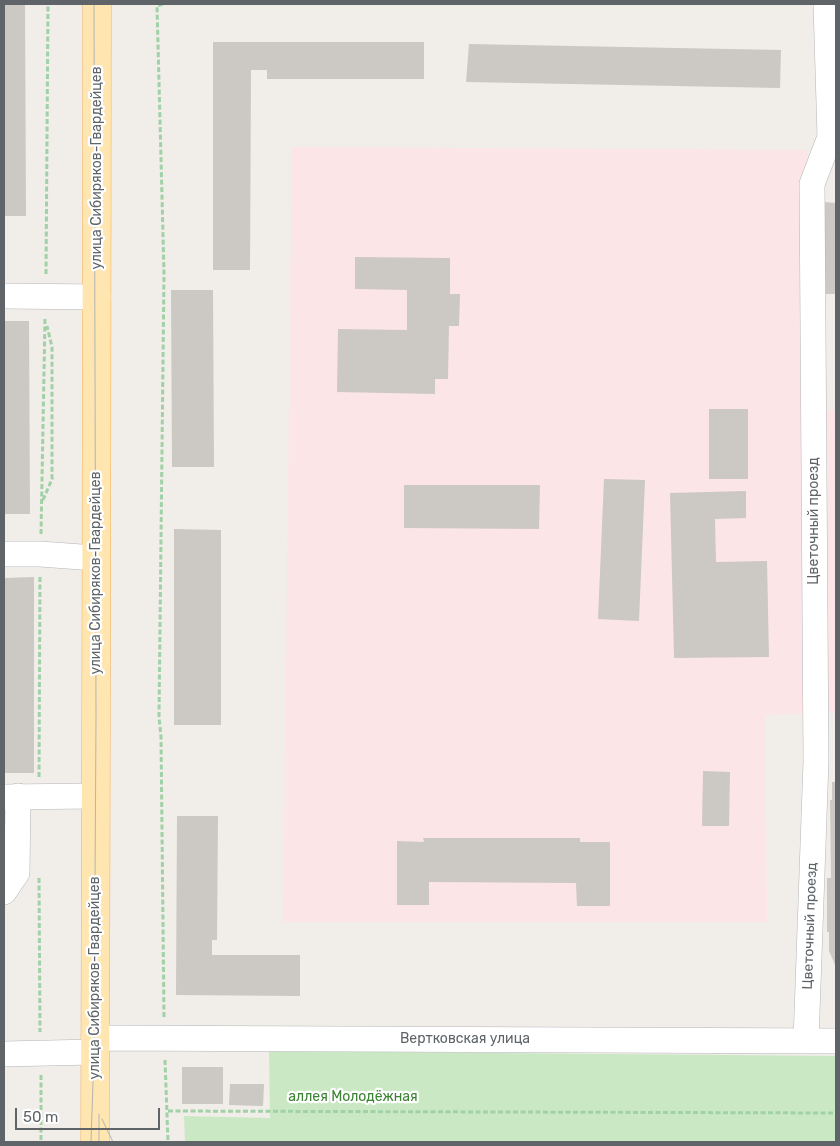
<!DOCTYPE html>
<meta charset="utf-8">
<style>
body{margin:0}
#map{position:relative;width:840px;height:1146px;overflow:hidden;background:#f1ede8;font-family:Rubik,sans-serif}
canvas{display:block}
.frame{position:absolute;inset:0;border:5px solid #5f6468;pointer-events:none}
.scale{position:absolute;left:15px;top:1108px;width:145px;height:22px;box-sizing:border-box;border:2px solid #5f6468;border-top:0;padding-left:6px;font-size:15px;line-height:18px;white-space:nowrap;color:#5f6468;-webkit-text-stroke:4px #fff;paint-order:stroke}
</style>
<div id="map">
<canvas width="840" height="1146"></canvas>
<div class="frame"></div>
<div class="scale">50 m</div>
</div>
<script>
const g = document.querySelector('canvas').getContext('2d');
g.lineJoin = 'round';
function fillPath(path, color) { g.fillStyle = color; g.fill(path, 'evenodd'); }
function trace(path, color, width, dash) { g.strokeStyle = color; g.lineWidth = width; g.lineCap = dash ? 'butt' : 'round'; g.setLineDash(dash || []); g.stroke(path); }
function write(font, color, halo, rows, align = 'center') {
  g.font = font + ' Rubik,sans-serif'; g.lineWidth = 4.5; g.setLineDash([]); g.textBaseline = 'middle'; g.strokeStyle = halo; g.fillStyle = color; for (const [text, x, y, turn = 0] of rows) {
    g.save(); g.translate(x, y); g.rotate((+turn || 0) * Math.PI / 180); g.textAlign = isNaN(turn) ? turn : align; if (halo) g.strokeText(text, 0, 0); g.fillText(text, 0, 0); g.restore();
  }
}
fillPath(new Path2D(`
 M292 147 808 150 810 409 836 410V712L765 715 767 922H283Z`), '#fce5e7');
fillPath(new Path2D(`
 M269 1051 836 1056V1142H185L184 1116 270 1118Z`), '#cae8c4');
fillPath(new Path2D(`
 M4 4H25L26 216H4Z
 M213 42H424V79H267V70H251L250 270H213Z
 M469 44 781 50 780 88 466 82Z
 M824 202 836 203V294H823Z
 M355 257 450 258V294H460L459 326H449L448 379H435V394L337 392 338 329 407 330V290L355 289Z
 M171 290H213L214 467H172Z
 M4 321H29L30 514H4Z
 M709 409H748V479H709Z
 M604 479 645 480 639 621 598 619Z
 M404 485H540L539 529 404 528Z
 M746 491V518L715 519 716 562 767 561 769 657 674 658 670 493Z
 M174 529 221 530V725H174Z
 M34 577V773H4V578Z
 M703 771 730 772 729 826H702Z
 M832 782H836V967L829 951V932H827V878H831L830 800H832Z
 M177 816H218L217 940H212V955H300V996L176 995Z
 M423 838H580V842H610V906H577L576 883 429 882V905H397V841L424 842Z
 M182 1067H223V1104H182Z
 M230 1084H264L263 1106 229 1105Z`), '#ccc8c4');
const minor = new Path2D(`
 M4 296 98 297
 M4 554H40L95 558
 M4 797 94 796
 M4 892 17 873 18 796
 M94 1038 836 1041
 M806 1041 816 761 812 184 830 137 826 4
 M4 1054 94 1052`);
const major = new Path2D(`
 M95 1142C96 763 97 383 97 4`);
trace(minor, '#b3b6ba', 26);
trace(major, '#f4b15e', 29);
trace(new Path2D(`
 M163 4 157 6 164 273 159 717 161 737 164 1018
 M46 274 48 4
 M43 500 52 479V347L47 326
 M41 534 45 318
 M39 777 40 575
 M39 878 40 1032
 M165 1060 168 1142
 M41 1075V1142
 M168 1111 836 1113`), '#a1d1a7', 3, [5, 2.5]);
trace(minor, '#fff', 25);
trace(major, '#ffe5af', 28);
trace(new Path2D(`
 M99 1114V1142
 M102 1119 113 1142
 M91 1142 94 1052 96 717 94 4`), '#b4b5b6', 1);
write('14px', '#5f6468', '#fff', [
 ["улица Сибиряков-Гвардейцев",97,168,-90],
 ["Цветочный проезд",814,521,-90],
 ["улица Сибиряков-Гвардейцев",96,573,-90],
 ["Цветочный проезд",810,926,-88],
 ["улица Сибиряков-Гвардейцев",95,978,-90],
 ["Вертковская улица",465,1039]
]);
write('14px', '#3c8233', '#fff', [
 ["аллея Молодёжная",353,1097]
]);
</script>
